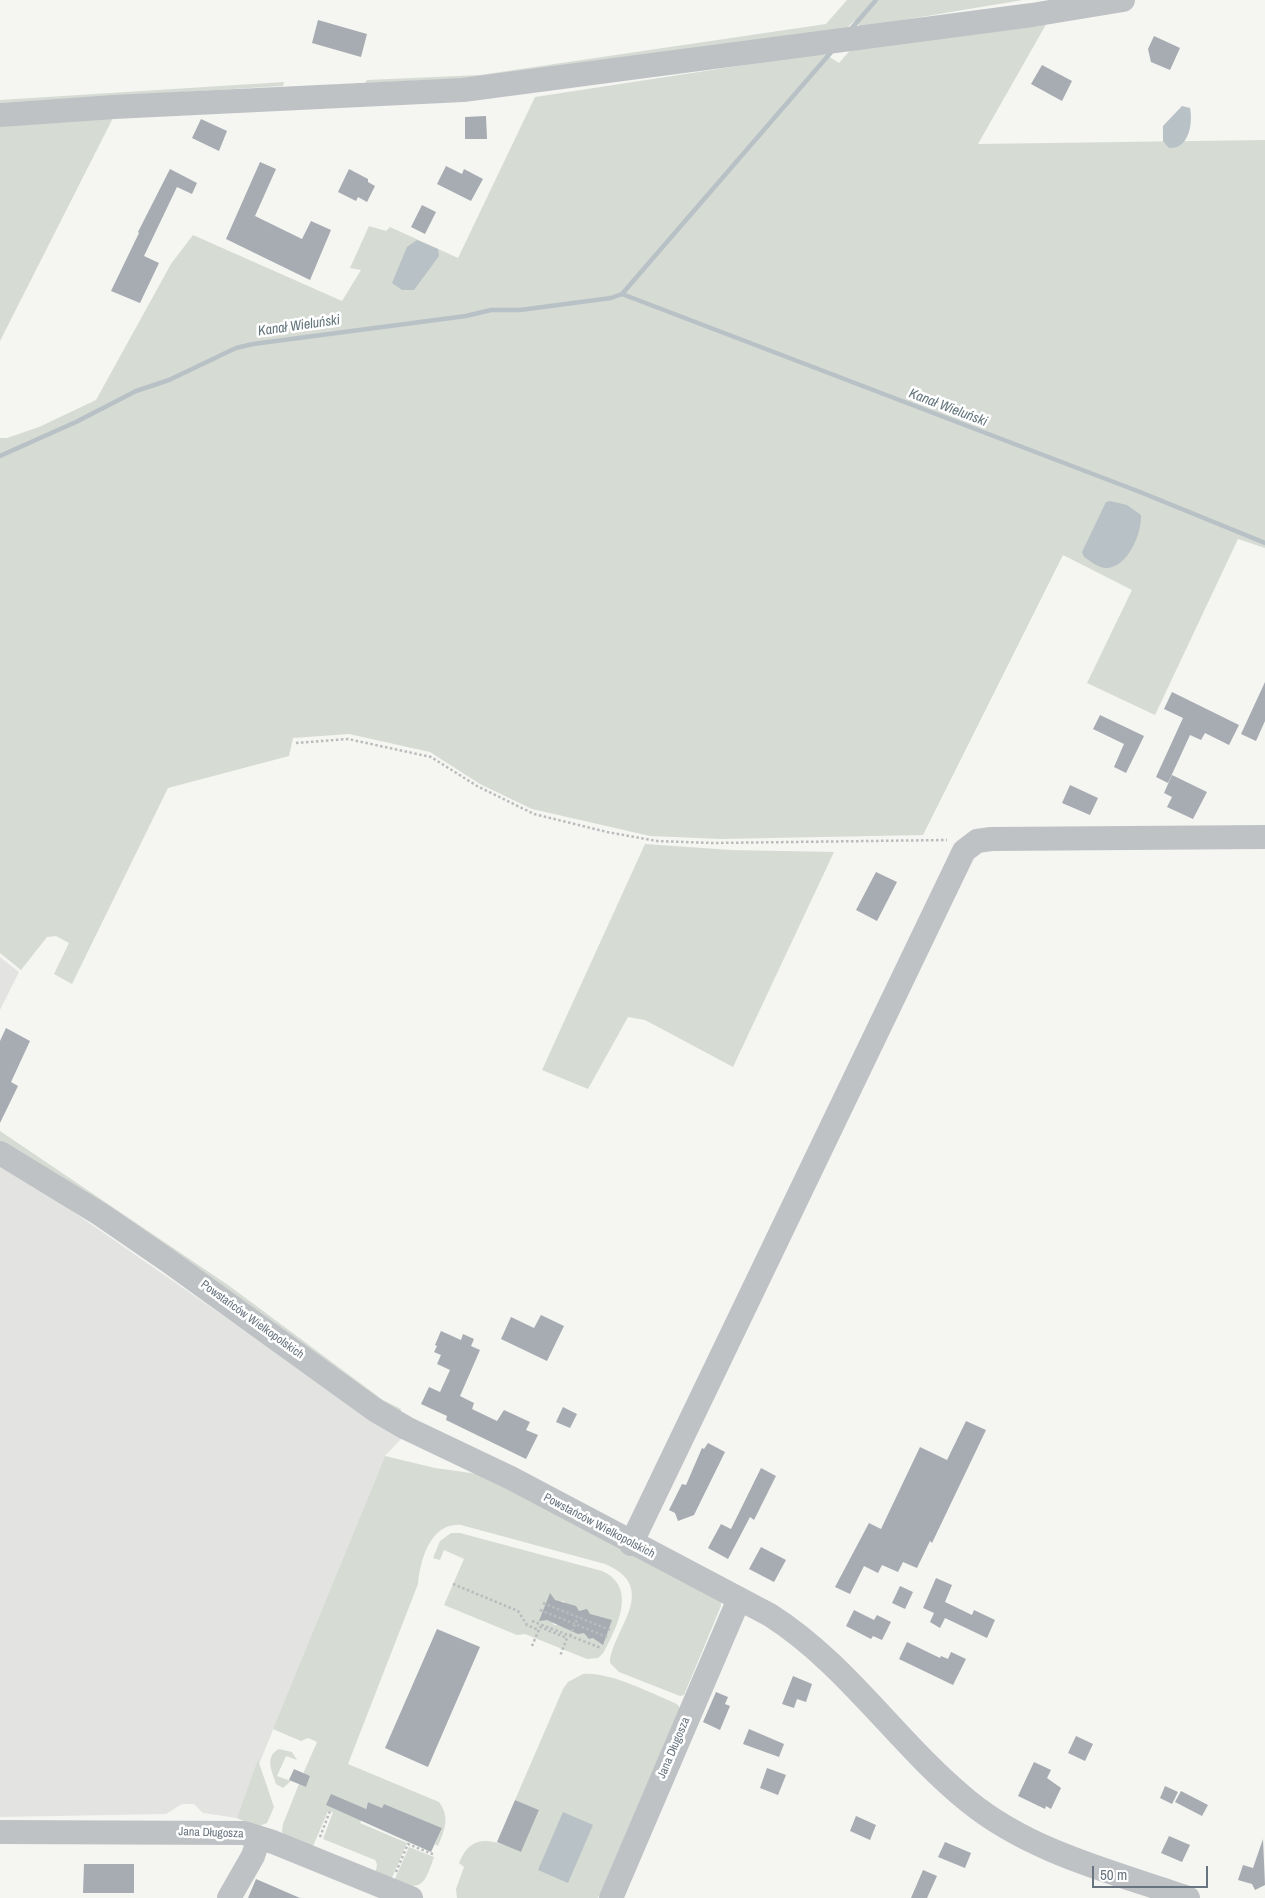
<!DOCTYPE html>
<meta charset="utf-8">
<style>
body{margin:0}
#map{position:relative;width:1265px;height:1898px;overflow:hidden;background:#f5f5f2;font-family:"Archivo Narrow",sans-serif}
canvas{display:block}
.scale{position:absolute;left:1092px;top:1866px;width:116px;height:22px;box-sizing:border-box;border:2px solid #68747f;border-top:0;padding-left:6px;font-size:15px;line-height:18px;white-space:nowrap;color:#68747f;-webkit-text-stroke:4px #fff;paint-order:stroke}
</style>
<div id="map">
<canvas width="1265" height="1898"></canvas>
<div class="scale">50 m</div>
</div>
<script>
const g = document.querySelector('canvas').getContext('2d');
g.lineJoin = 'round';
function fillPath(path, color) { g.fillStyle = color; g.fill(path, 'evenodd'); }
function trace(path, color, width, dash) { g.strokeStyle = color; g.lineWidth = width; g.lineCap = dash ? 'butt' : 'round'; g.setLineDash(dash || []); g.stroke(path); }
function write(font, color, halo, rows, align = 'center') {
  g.font = font + ' "Archivo Narrow",sans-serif'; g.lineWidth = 5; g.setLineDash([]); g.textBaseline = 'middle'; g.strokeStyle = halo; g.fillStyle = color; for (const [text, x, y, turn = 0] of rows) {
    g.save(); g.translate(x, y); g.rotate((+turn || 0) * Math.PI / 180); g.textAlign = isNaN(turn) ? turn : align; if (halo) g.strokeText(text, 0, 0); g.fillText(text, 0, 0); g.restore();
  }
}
fillPath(new Path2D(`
 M0 957 19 972 0 1010Z
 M0 1161 401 1439 385 1456 237 1818 203 1813 194 1804H182L166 1814 0 1817Z`), '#e3e4e2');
fillPath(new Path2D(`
 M847 0H1023L861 27 854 21 845 30 528 76 365 83 367 80 480 75 826 24Z
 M1048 21 978 144 1265 140V548L1238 539 1155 715 1087 683 1132 590 1063 555 923 835 721 839 650 836 532 809 480 784 430 752 349 734 293 738 289 756 168 788 72 984 54 974 69 943 56 936 47 937 21 970 0 953V438H7L39 427 96 400 171 264 193 235 342 301 361 270 350 268 369 226 386 231 390 227 458 258 535 97 823 53 839 63 853 47Z
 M284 82 283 86 0 103V100Z
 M114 116 0 341V121Z
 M645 844 731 850 834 852 733 1067 645 1020 628 1017 588 1089 542 1070Z
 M0 1131 228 1285 383 1400 401 1409 400 1415 0 1143Z
 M385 1456 435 1468 492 1476 721 1600V1606L684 1695 680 1696 619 1672 610 1663C611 1631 662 1588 605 1564L461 1525C431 1522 420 1560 418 1584L348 1764 439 1802C450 1817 445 1829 438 1846L435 1844 442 1828 384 1804 382 1808 368 1802 360 1823 407 1843 391 1880 376 1871 377 1864 375 1860 323 1839 333 1812 328 1811 313 1846 284 1837 282 1831 283 1824 299 1784 306 1787 310 1776 303 1774 317 1742 308 1738 301 1741 273 1729Z
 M451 1533H460L602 1571C638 1587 617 1627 604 1652L598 1658 587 1659 525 1634 517 1635 444 1605 464 1559 444 1550 440 1560 433 1558 440 1541ZM563 1601 566 1604 557 1625H554L552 1622 560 1602ZM595 1616 601 1618 590 1639 587 1636ZM611 1621 603 1643H600L598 1641Z
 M583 1674C611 1672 650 1693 677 1704L680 1708 598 1898H457L456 1889 464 1867 459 1863C472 1830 496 1841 521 1852L539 1810 515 1800 563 1689 568 1682Z
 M279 1749 292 1752 297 1760 286 1756 277 1776 291 1781 283 1788 276 1784C272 1771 264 1757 279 1749Z
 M258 1760 274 1807 267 1823 257 1827 237 1818Z
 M409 1847 434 1857C425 1882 423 1893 394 1881Z`), '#d6dbd4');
fillPath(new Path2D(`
 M1182 106 1190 108C1193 124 1189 149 1169 148L1163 141V126Z
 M417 240 438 249 439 256 414 290H402L392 283 407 247Z
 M1110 501 1127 505 1141 515C1142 534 1127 569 1105 568 1098 567 1090 561 1084 557L1082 552 1106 502Z
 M563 1812 593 1825 568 1883 538 1870Z`), '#b8c1c5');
trace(new Path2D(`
 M851 29 876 0
 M622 294 1140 492 1265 543
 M0 456 76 422 136 391 169 380 236 348 253 344 466 316 491 310H520L611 298 622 294 833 50`), '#b8c1c5', 4.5);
fillPath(new Path2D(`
 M318 20 367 34 361 57 312 43Z
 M1154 36 1180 48 1170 70 1151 62 1148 49Z
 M1042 65 1072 81 1062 101 1031 84Z
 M486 116 487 139H465V117Z
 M201 119 227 131 219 151 192 138Z
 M260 162 276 169 255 216 302 239 311 221 331 230 310 280 226 239Z
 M446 166 462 174 464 169 483 179 471 201 437 184Z
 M170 169 197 183 192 194 177 187 144 256 159 263 140 303 111 291 139 233 138 232Z
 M349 169 368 179V182L375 186 367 202 358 197 356 201 338 192Z
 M422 205 436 212 425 234 411 227Z
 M1265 682V721L1256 741 1241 734Z
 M1172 692 1239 725 1229 745 1205 733 1201 740 1190 735 1168 783 1156 777 1183 718 1164 709Z
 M1100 715 1144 736 1126 773 1114 767 1124 744 1093 729Z
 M1172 775 1207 792 1193 819 1167 807 1172 797 1164 793Z
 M1070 785 1098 798 1090 815 1062 803Z
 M876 872 897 882 877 921 856 910Z
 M6 1028 30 1041 11 1082 18 1086 0 1123V1041Z
 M541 1315 564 1326 547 1361 501 1339 511 1317 534 1328Z
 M441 1331 461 1340 463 1334 474 1339 471 1346 480 1350 460 1396 474 1403 472 1409 497 1421 504 1410 530 1422 526 1430 538 1435 526 1459 446 1420 447 1416 421 1404 429 1387 440 1392 450 1370 437 1364 441 1355 434 1352 437 1346 435 1345Z
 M563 1407 577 1414 570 1428 556 1422Z
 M966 1421 986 1430 932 1543 930 1541 917 1568 903 1562 898 1572 882 1565 878 1573 864 1566 850 1594 835 1587 869 1523 881 1529 920 1447 947 1460Z
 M708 1443 725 1452 694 1515 678 1521 675 1513 669 1510 682 1484 686 1485 702 1448 704 1449Z
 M761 1468 776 1476 754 1520 750 1517 728 1559 708 1548 721 1524 731 1529Z
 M761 1547 786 1560 774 1582 749 1569Z
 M936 1578 952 1585 945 1602 972 1615 974 1610 995 1620 987 1638 945 1618 940 1628 930 1622 934 1613 923 1608Z
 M900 1586 913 1592 905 1609 892 1603Z
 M550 1593 555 1600 576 1606 579 1611 587 1609 590 1614 612 1620 603 1645 593 1638 589 1639 584 1633 578 1634 547 1620 539 1621Z
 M854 1610 874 1620 877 1615 891 1622 882 1640 873 1636 871 1639 846 1626Z
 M437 1629 480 1647 428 1767 385 1748Z
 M907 1642 940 1658 941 1656 948 1659 951 1652 966 1659 953 1685 899 1659Z
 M793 1676 812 1684 806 1702 797 1699 794 1708 782 1704Z
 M716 1692 728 1697 725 1704 730 1706 720 1730 703 1722Z
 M749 1729 784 1744 779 1757 743 1744Z
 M1076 1736 1093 1744 1085 1761 1068 1753Z
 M1034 1762 1051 1770 1047 1778 1061 1788 1051 1809 1046 1806 1045 1809 1018 1796Z
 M767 1768 786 1775 778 1795 760 1788Z
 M294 1769 310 1776 306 1787 289 1780Z
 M1165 1786 1178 1792 1172 1804 1160 1798Z
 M1181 1791 1208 1805 1202 1816 1175 1802Z
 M331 1794 366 1809 368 1802 382 1808 384 1804 442 1828 431 1852 326 1805Z
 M515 1800 539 1810 521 1852 497 1842Z
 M856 1816 876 1825 870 1840 850 1831Z
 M1169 1836 1190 1845 1182 1862 1161 1853Z
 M1263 1839 1265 1885 1255 1890 1252 1884 1238 1880 1243 1865 1253 1868Z
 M945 1842 971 1853 965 1868 938 1857Z
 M84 1864H134V1893H83Z
 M923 1870 937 1876 927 1898H911Z
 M256 1879 300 1898H248Z`), '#a6acb1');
trace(new Path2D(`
 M296 743 348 739 431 757 477 786 534 814 607 832 657 841 713 843 947 840
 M453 1584 518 1611 527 1625 539 1630
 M543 1603 610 1630
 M540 1610 607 1637
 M532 1621 601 1648
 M570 1636 578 1617
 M532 1646 540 1627 567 1638 560 1656
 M320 1837 330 1811
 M396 1872 408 1844 435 1855`), '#b9bbbd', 2.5, [2.5, 2.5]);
trace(new Path2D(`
 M0 115 114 107 463 90 1032 15 1123 0
 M0 1153 100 1214 167 1260 375 1410 406 1428 511 1478 770 1615C847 1664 897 1743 968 1801 1030 1852 1113 1872 1188 1898
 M631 1544 964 851 977 841 991 839 1265 837
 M0 1832 244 1833 273 1842 411 1898
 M229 1898 253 1856 259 1838
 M611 1898 739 1599`), '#bfc2c5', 24);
write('12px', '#68747f', '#fff', [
 ["Powstańców Wielkopolskich",252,1320,36],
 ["Powstańców Wielkopolskich",599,1526,28],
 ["Jana Długosza",674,1748,-67],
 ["Jana Długosza",211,1833,2]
]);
write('italic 14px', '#63757c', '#fff', [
 ["Kanał Wieluński",299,326,-8],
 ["Kanał Wieluński",948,408,21]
]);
</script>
